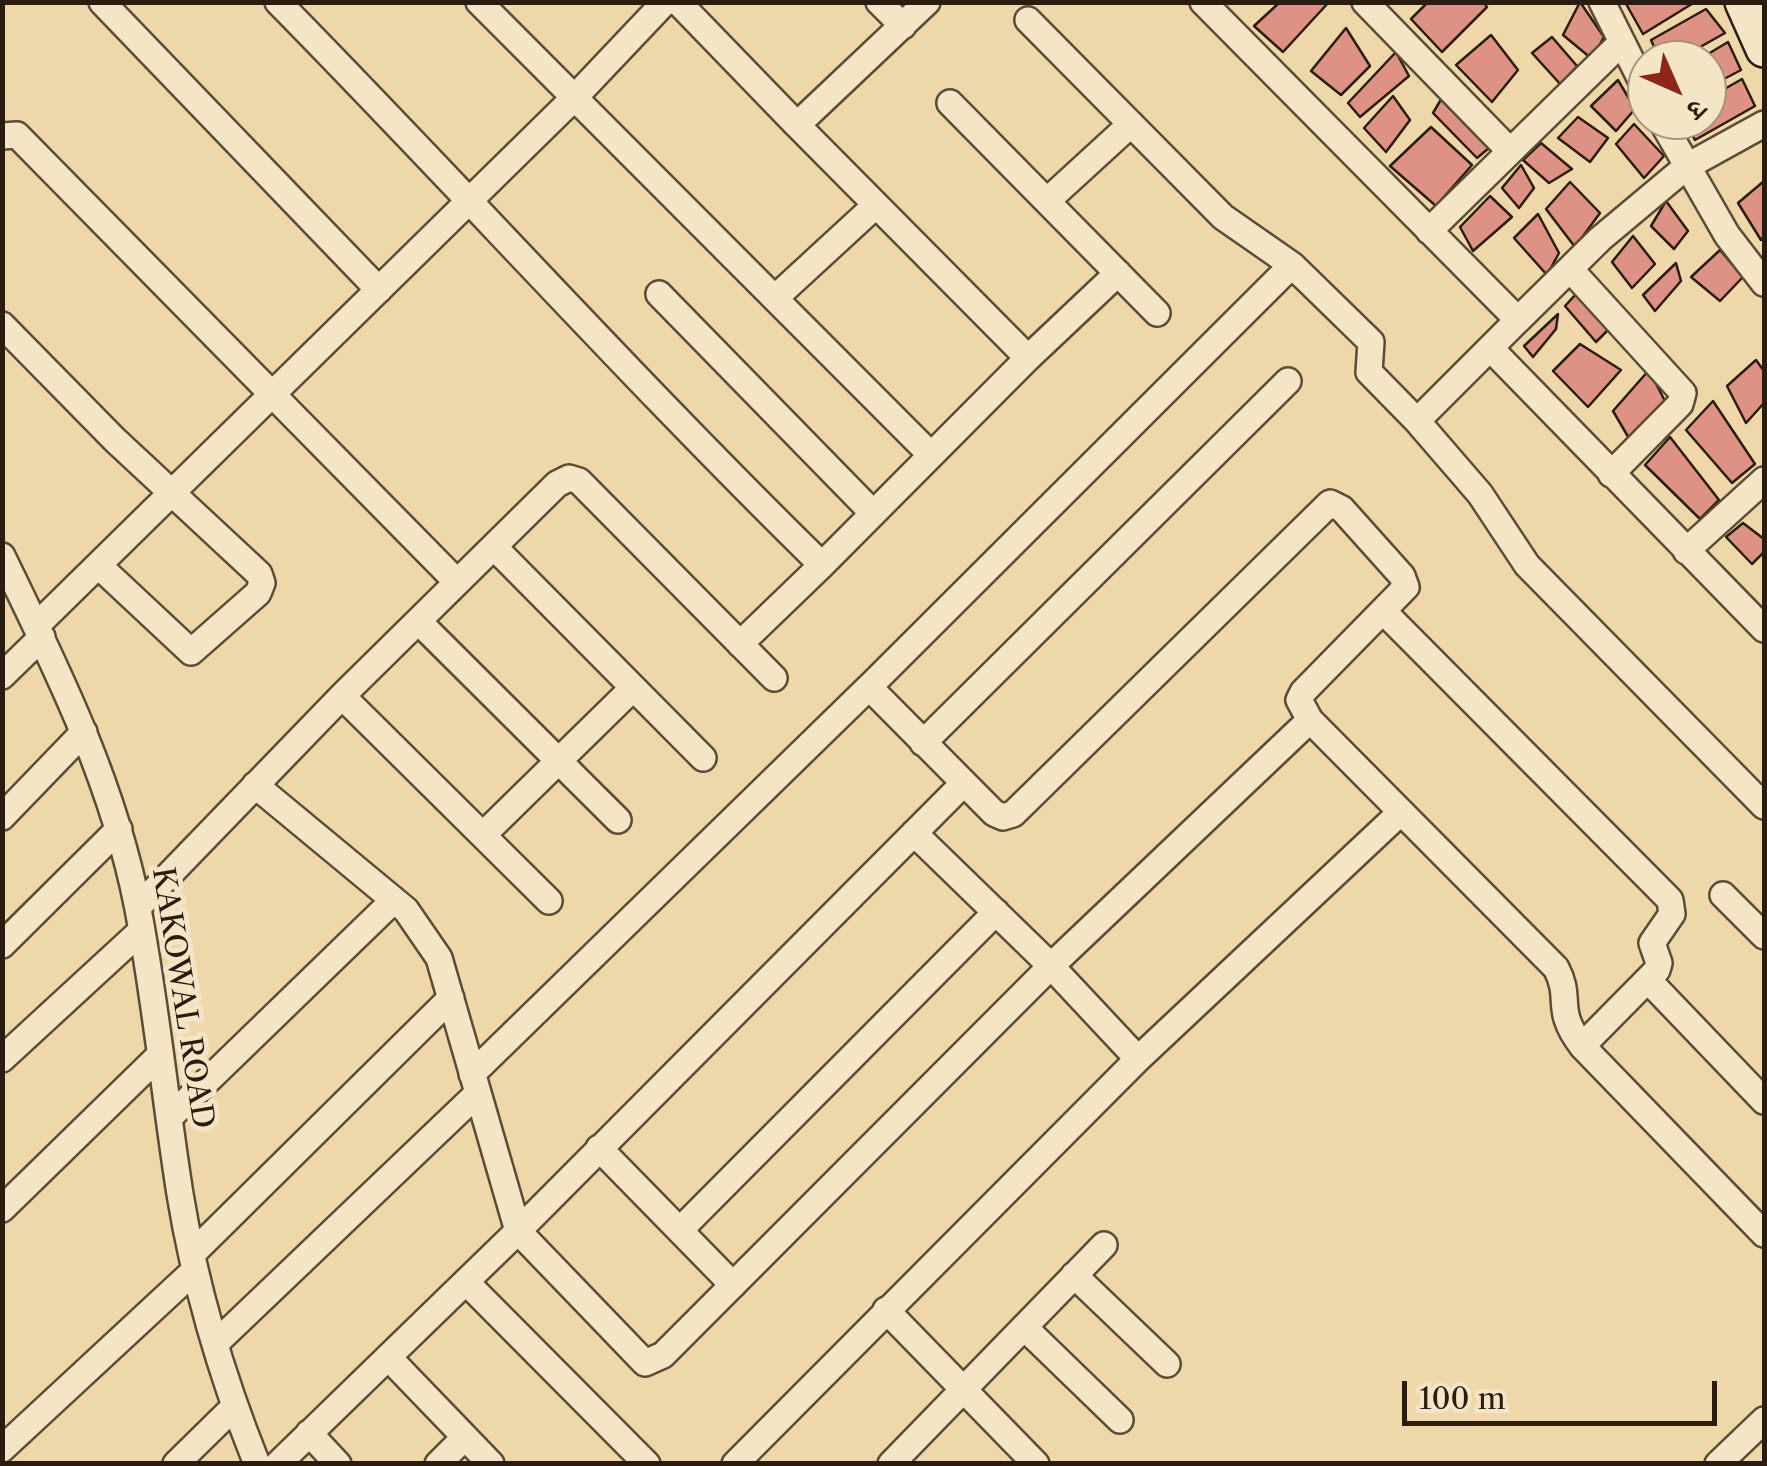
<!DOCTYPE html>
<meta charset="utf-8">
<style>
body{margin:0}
#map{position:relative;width:1767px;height:1466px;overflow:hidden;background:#eed7a8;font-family:"Libre Caslon Text","Noto Serif Devanagari",serif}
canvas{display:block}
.frame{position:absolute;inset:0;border:5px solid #2a1d0f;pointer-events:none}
.north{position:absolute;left:1627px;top:40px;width:100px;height:100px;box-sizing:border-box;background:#f4e5c6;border:2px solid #a3957d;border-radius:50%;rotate:135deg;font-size:28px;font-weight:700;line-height:40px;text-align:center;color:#2a1d0f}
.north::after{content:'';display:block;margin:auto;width:35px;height:45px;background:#8f2418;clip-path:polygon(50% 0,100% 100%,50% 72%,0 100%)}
.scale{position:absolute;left:1402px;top:1381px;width:315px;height:45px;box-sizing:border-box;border:5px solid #2a1d0f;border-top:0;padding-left:12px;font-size:30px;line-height:35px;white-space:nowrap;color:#2a1d0f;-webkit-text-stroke:8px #f4e5c6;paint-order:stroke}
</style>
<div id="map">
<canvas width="1767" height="1466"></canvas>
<div class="frame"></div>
<div class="north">उ</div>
<div class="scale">100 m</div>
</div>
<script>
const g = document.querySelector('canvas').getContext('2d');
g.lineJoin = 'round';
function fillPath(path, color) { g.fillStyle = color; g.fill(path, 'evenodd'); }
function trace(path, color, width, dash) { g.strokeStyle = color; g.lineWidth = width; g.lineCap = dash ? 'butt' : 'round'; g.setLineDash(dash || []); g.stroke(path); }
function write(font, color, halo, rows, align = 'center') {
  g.font = font + ' "Libre Caslon Text",serif'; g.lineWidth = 10; g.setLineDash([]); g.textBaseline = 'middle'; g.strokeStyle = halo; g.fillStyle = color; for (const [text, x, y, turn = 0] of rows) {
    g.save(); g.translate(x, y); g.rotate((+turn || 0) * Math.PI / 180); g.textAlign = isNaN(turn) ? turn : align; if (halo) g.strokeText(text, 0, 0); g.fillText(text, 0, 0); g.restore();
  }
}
const building = new Path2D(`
 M1280 2H1329L1283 52 1254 26Z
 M1428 2H1483L1487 7 1442 52 1411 19Z
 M1580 2 1604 37 1592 59 1563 35Z
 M1625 2H1695L1643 34Z
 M1706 9 1725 33 1677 60H1660L1651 40Z
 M1346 28 1370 66 1341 95 1311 71Z
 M1491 35 1518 70 1492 102 1456 65Z
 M1552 37 1577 66 1561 85 1532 53Z
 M1728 42 1741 70 1707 88V60H1698Z
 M1396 52 1409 76 1360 117 1348 103Z
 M1742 79 1755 106 1695 140 1684 120H1707V99Z
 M1618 80 1635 109 1616 131 1591 106Z
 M1393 96 1410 120 1386 152 1364 128Z
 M1443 96 1489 148 1477 158 1433 113Z
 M1578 117 1608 138 1590 162 1558 138Z
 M1634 124 1664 156 1644 178 1616 144Z
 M1431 127 1472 165 1436 206 1390 166Z
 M1541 143 1572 169 1549 183 1523 160Z
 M1521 165 1534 188 1519 208 1502 188Z
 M1764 181V236L1761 240 1738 203Z
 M1570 182 1600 213 1575 247 1546 209Z
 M1490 196 1512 217 1473 251 1460 227Z
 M1666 201 1688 231 1674 249 1651 226Z
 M1538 214 1559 253 1547 275 1514 238Z
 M1633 236 1655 264 1632 288 1612 262Z
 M1720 250 1743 277 1720 301 1691 277Z
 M1676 263 1681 281 1655 311 1643 295Z
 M1576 294 1610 328 1596 342 1565 306Z
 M1558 314 1556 329 1533 357 1524 346Z
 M1580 344 1621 370 1588 407 1553 371Z
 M1756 360 1764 371V403L1746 423 1727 386Z
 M1649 370 1667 405 1630 440 1613 411Z
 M1713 401 1755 464 1732 483 1686 430Z
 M1670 437 1719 500 1700 519 1645 465Z
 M1743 523 1764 539V552L1752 564 1726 537Z`);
fillPath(building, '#dd9285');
trace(building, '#2a1d0f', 2.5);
const street = new Path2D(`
 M102 2 379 290
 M278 2C461 188 635 382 822 565L1028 358 797 125 927 2
 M479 2 931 455
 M678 2 797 125
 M879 2 903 26
 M1203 2 1518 320 1600 239 1686 167 1764 124
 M1365 2 1510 151
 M1602 2 1647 92
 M1028 20 1223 217 1292 265 1371 342 1369 372 1417 421 1518 320
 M950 103 1157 313
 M1661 120 1727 235 1764 283
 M2 136 17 135 457 582
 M1047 201 1131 124
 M1429 231 1622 42
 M1292 265 869 687 994 813 1003 817 1013 814 1330 503 1342 509 1402 576 1406 587 1303 692 1299 700 1310 720
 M1570 269 1683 393 1680 404 1611 474
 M659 294 873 513
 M775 298 876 205
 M2 325 115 440 259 574 262 583 258 593 191 652 98 565
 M1492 350 1764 629
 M1028 358 1118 273
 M1417 421 1480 494 1527 565 1764 806
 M494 547 703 758
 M1686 551 1764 480
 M2 556C57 669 114 784 138 909 156 1003 165 1099 180 1194 195 1286 222 1377 257 1464
 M1384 612 1670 900 1672 914 1652 943 1659 963 1657 970 1582 1046
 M418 621 618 820
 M36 626 575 97 665 2
 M740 644 822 565
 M2 676 42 637
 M342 696 549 901
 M923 743 1288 381
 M255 785 406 910 439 958 518 1231 645 1363 663 1355 1051 966 1310 720 1556 968C1573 1000 1553 1008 1582 1046L1764 1234
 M2 817 84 732
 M914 833 1051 966 1138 1059
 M484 834 633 688
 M1723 895 1764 936
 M138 907 342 696 557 484 569 478 579 481 774 678
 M2 945 119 829
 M1648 980 1764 1101
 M2 1059 141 931
 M472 1074 869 687
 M170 1117 394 900
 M599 1148 733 1285
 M2 1209 160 1055
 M680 1230 996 912
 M192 1254 451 998
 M1074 1275 1167 1364
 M466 1282 647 1464
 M886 1310 1036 1464
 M1024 1327 1120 1420
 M215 1344 478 1093
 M388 1357 491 1464
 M309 1433 338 1464
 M2 1449 195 1270
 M176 1464 234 1407
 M278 1464 518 1231 964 783
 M438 1464 465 1437
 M735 1464 1138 1059 1400 813
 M891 1464 1104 1245
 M1718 1464 1764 1420`);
const secondary = new Path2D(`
 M1743 2 1764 49`);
trace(street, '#5b4c35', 30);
trace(secondary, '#2a1d0f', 40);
trace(street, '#f4e5c6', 25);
trace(secondary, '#f4e5c6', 35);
write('30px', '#2a1d0f', '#f4e5c6', [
 ["KAKOWAL ROAD",182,998,81]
]);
</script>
